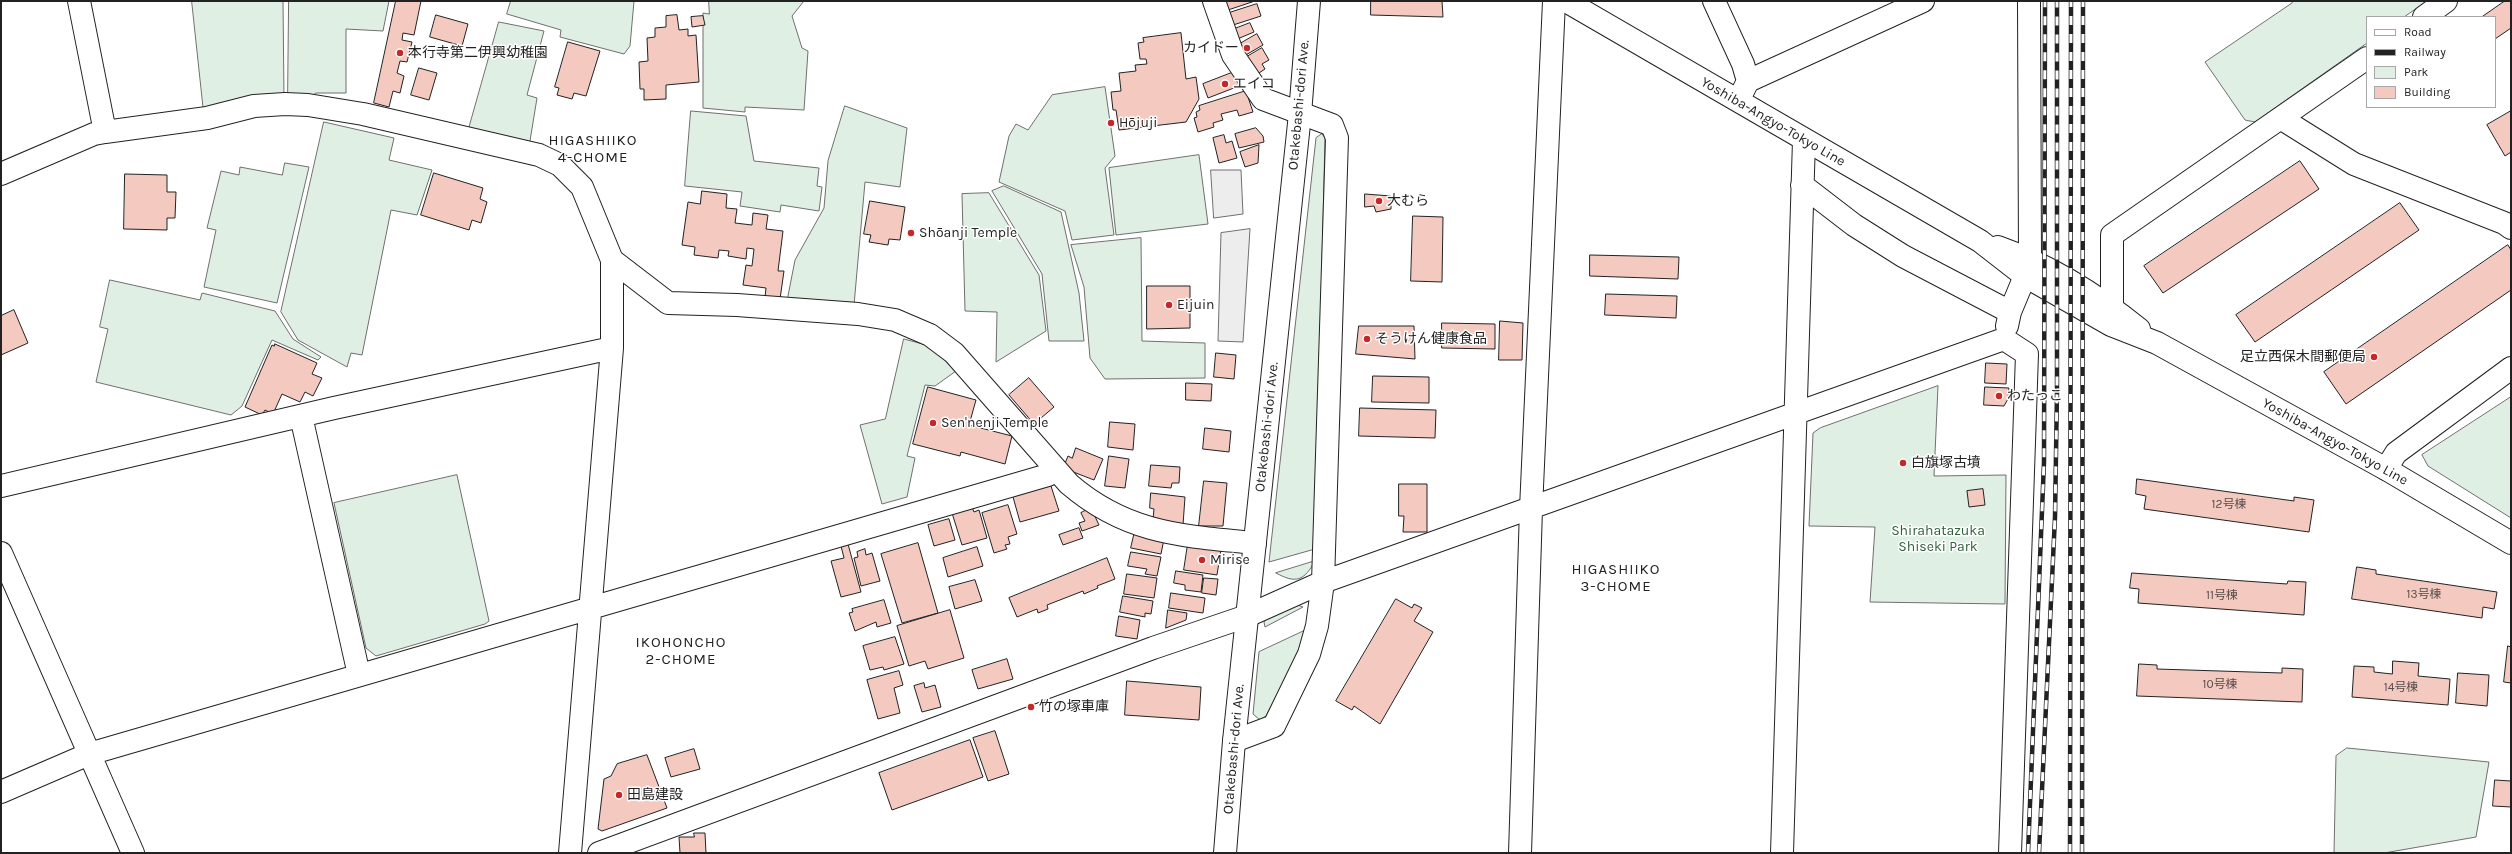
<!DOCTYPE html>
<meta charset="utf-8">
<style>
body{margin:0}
#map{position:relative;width:2512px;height:854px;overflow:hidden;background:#fff;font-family:Karla,sans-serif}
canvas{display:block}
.frame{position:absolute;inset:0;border:2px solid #222;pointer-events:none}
.legend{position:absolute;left:2366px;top:16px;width:130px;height:92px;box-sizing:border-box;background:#fff;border:1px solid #a7a7a7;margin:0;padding:5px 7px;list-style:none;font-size:12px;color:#222}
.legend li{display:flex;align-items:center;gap:8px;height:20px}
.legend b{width:20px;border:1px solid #a7a7a7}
</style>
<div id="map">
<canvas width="2512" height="854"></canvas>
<div class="frame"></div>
<ul class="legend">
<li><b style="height:5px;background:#fff"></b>Road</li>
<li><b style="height:5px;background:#222"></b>Railway</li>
<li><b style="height:11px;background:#e0efe3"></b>Park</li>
<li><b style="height:11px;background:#f3c9c0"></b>Building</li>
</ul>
</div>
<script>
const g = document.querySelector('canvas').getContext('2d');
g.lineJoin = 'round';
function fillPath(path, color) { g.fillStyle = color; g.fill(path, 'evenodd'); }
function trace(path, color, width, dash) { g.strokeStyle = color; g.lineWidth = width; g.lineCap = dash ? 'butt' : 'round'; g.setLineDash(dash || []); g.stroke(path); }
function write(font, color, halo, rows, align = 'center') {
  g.font = font + ' Karla,"Noto Sans JP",sans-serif'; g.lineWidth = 3; g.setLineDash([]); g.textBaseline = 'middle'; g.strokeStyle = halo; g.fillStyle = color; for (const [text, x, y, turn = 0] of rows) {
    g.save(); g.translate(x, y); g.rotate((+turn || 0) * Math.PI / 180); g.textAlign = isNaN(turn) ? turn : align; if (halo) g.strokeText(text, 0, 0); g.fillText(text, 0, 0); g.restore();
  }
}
const green = new Path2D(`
 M192 1H283L284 98 204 113Z
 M289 1H389L383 31 346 29V93H316L307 99 288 98Z
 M511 1H634L630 46 624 54 560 37 561 30 507 14Z
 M709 1H804L792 16 802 48 808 51 804 110 745 107V112L703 108V13L709 14Z
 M2291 1H2427L2404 17H2367V43L2255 122 2245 120 2205 62 2292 3Z
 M499 22 544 31 527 95 537 98 529 147 468 132Z
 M1105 87 1115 156 1105 168 1114 235 1072 240 1065 211 999 182 1009 136 1016 124 1028 130 1052 95Z
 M845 106 907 128 900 187 865 182 854 305 787 301 795 260 824 208 828 161Z
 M691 111 746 116 754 161 819 168 817 186 822 187 819 211 781 205 780 212 740 206 742 192 685 186Z
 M324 122 394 138 389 160 432 170 417 215 391 210 362 355 351 353 347 367 298 340 281 312Z
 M1322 134 1325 138 1315 549 1269 562 1316 138Z
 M1199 155 1208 224 1116 235 1109 168Z
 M285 163 309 167 277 303 204 287 216 230 207 228 221 171 239 175 240 167 282 175Z
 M1004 186 1061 212 1079 293 1084 341H1049L1042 274 992 191Z
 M989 193 1039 275 1046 331 996 362 997 312 965 311 962 194Z
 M1141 238 1142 341 1205 343V378L1105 379 1090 358 1084 287 1071 245Z
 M110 280 200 300 202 293 275 311 293 339 321 357 318 360 272 340 242 406 231 415 96 382 108 329 100 327Z
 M904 339 930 346 956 371 935 386 925 385 907 456 915 458 907 497 882 504 860 425 885 419Z
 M1938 386 1934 476 2006 475 2005 604 1870 602 1875 527 1809 526 1813 433 1820 428Z
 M2511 397V518L2428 466 2422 455Z
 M457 475 489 621 485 624 376 656 366 648 334 503Z
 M1315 561C1304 581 1296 584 1276 573Z
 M1295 604 1303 607 1265 627 1264 622 1269 615Z
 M1304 631 1303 645 1266 716 1260 720 1253 714 1259 652Z
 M2347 748 2489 762 2476 837 2384 853H2334L2336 756Z`);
fillPath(green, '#e0efe3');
trace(green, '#6f6f6f', 1);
const parking = new Path2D(`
 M1211 170H1241L1243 214 1214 218Z
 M1250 229 1243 342 1218 341 1221 233Z`);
fillPath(parking, '#ededed');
trace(parking, '#6f6f6f', 1);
const building = new Path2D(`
 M396 1H421L414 35 403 33 402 40 412 42 407 62 400 61 397 73 404 76 400 93 393 91 389 107 374 103Z
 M1221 1H1255L1225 11Z
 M1371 1H1442L1443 17 1371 15Z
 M2505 1H2511V28L2495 39V17H2482Z
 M1257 4 1261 16 1230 26 1226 14Z
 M436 15 468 24 462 46 430 37Z
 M677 15 679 30 688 29V36L696 35 699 82 666 85V99L644 100V89H640L639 62 648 61 647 38 655 37V28L666 27V16Z
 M703 16 705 25 692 27 691 17Z
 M1250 23 1254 32 1235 40 1232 30Z
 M1181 33 1186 79 1196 77 1199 99 1186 122 1119 130 1116 110H1113L1111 92 1121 91 1119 73 1136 71 1135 65 1147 64 1146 59H1140L1138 43 1144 42 1143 38Z
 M1257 34 1263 45 1244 56 1238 45Z
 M568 42 600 51 586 96 574 93 572 99 557 95 559 88 555 87Z
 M1262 48 1269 60 1262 64 1265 69 1256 75 1245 58Z
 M419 68 437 73 429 100 411 95Z
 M1234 72 1239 86 1208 98 1203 84Z
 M1246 91 1253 112 1239 116 1237 110 1221 114 1223 120 1213 123 1214 127 1198 132 1194 118 1197 117 1196 112 1200 110 1199 106Z
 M2511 111V152L2505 156 2487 125Z
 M1256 128 1263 136 1264 142 1239 148 1235 134Z
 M1224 135 1226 143 1232 141 1237 158 1219 163 1213 138Z
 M1259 145 1258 163 1245 167 1240 152Z
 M2300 161 2319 189 2163 293 2144 266Z
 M434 173 483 188 480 199 487 202 481 223 472 220 469 230 421 215Z
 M125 174 167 175V192H176L175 218H167V230L124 229Z
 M702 191 727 194 726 208 737 209 735 223 752 225 753 213 768 215 766 229 783 231 778 271H784L780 299 765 297 766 288 743 285 746 265 752 266 754 249 747 248 746 259 728 256 729 251 719 250 718 258 694 255 695 247 682 245 688 202 700 204Z
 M1365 194 1391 196V209L1376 212 1374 206 1365 207Z
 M870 201 905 207 900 240 889 239 888 245 869 242 871 235 864 234Z
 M2400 203 2419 230 2255 342 2236 315Z
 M1413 216 1443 217 1442 282 1411 281Z
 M2508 245 2511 250V290L2346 404 2324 372Z
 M1590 255 1679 257 1678 279 1590 276Z
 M1147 286H1190V328L1147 329Z
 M1606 294 1677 296 1676 318 1605 315Z
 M14 310 28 343 1 355V316Z
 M1500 321 1523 323 1522 360H1499Z
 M1442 323 1495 324V349L1442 348Z
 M1359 326H1414L1415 359 1356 354Z
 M275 344 317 363 312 374 322 378 313 396 305 392 300 402 282 394 273 414 265 410 262 415 245 407 272 345 274 346Z
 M1216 353 1236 355 1234 379 1214 377Z
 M1986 363 2007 364 2006 384 1985 383Z
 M1373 376 1429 377V403L1372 402Z
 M1029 378 1054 407 1034 424 1009 395Z
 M1186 383 1212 384 1211 401 1186 400Z
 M928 387 976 400 969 425 1012 436 1005 464 961 452 960 456 913 444Z
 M1985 387 2009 388 2008 399 2004 406 1984 405Z
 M1360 408 1436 410 1435 438 1359 436Z
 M1110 422 1135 424 1133 450 1108 447Z
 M1205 428 1231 431 1229 452 1203 449Z
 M1076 448 1103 459 1094 480 1063 468 1068 456 1072 458Z
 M1109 456 1129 459 1125 488 1105 486Z
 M1151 465 1180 467 1179 483H1172L1171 488 1149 486Z
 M2137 479 2294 501V497L2314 500 2309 532 2144 509 2146 496 2136 494Z
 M1204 481 1227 483 1223 526H1199Z
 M1399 484H1427V532H1403L1404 516H1399Z
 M1051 486 1059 511 1020 522 1013 497Z
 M1983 489 1985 505 1969 507 1967 491Z
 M1151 493 1185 497 1183 525 1153 519 1154 509 1150 508Z
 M1008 505 1017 534 1008 537 1010 544 1005 545 1007 549 994 553 982 513Z
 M972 507 974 512 979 510 987 538 962 545 952 513Z
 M1091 508 1099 525 1082 531 1079 523 1085 521 1081 513Z
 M949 519 955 540 934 546 928 525Z
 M1079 528 1083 538 1063 545 1059 535Z
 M1135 531 1164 539 1161 554 1131 548Z
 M918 543 938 613 902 623 881 554Z
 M848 544 861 592 841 597 831 561 844 558 841 546Z
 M1188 544 1221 549 1217 575 1184 570Z
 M977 547 983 566 948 577 943 558Z
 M865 549 866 555 872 553 880 581 861 586 854 558 858 557 857 552Z
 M1131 552 1161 557 1157 576 1145 574 1147 569 1128 566Z
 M1107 558 1115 579 1097 586 1098 588 1084 594 1083 591 1047 605 1048 609 1038 613 1037 609 1017 617 1009 598Z
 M2357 567 2376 570V574L2497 592 2494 609 2483 607 2482 618 2352 599Z
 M1176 571 1203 575 1201 592 1185 590V585L1174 583Z
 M2132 573 2287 584 2288 581 2306 582 2304 615 2138 603 2139 589 2130 588Z
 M1127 574 1157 578 1154 598 1124 594Z
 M1204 578 1218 579 1216 595 1202 593Z
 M975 580 982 601 955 609 949 587Z
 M1171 593 1205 598 1203 613 1169 608Z
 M1123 596 1153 601 1151 614 1145 613V617L1120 612Z
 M1396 599 1412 608 1414 604 1422 608 1414 621 1433 632 1380 724 1354 706 1352 710 1336 701Z
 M884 600 891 623 877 627 876 622 855 631 849 613 853 612 852 609Z
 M950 610 964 658 928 669 925 661 909 666 897 626Z
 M1168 610 1187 613 1186 620 1166 628Z
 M1119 616 1140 620 1137 639 1116 636Z
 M895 637 904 664 884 670 883 667 870 670 863 646Z
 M2508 646 2511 647V683L2504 682Z
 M1007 659 1013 679 978 689 972 670Z
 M2393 661 2419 663 2418 676 2450 679 2448 705 2352 697 2354 666 2374 667V672L2392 674Z
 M2139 664 2157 665V669L2282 673V668L2303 669 2302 702 2137 696Z
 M899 671 903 685 894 688 900 713 878 719 867 680Z
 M2458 673 2489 675 2487 706 2456 703Z
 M1127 681 1201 687 1199 720 1125 715Z
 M924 683 925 688 935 685 941 707 922 712 914 686Z
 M995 731 1009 774 988 781 973 738Z
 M970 740 983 777 892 810 879 773Z
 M694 749 700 769 671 777 665 758Z
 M647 755 667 808 602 831 598 829 604 779 611 776 617 764Z
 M2495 780 2511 781V807L2493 806Z
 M694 833H705L706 853H680L679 837H694Z`);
fillPath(building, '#f3c9c0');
trace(building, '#222', 1);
const minor = new Path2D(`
 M1214 1 1233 55 1263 99 1332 125 1337 138 1323 582 1317 626 1309 654 1274 726 1234 741
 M1714 1 1743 64 1748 81 1742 93
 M2029 1 2030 258
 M2424 17 2446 1
 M1748 81 1923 1
 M2282 119 2354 164 2504 223 2511 228
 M105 132 207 118 254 106 285 104 308 105 363 114 539 155 560 165 582 187 612 260V348L570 853
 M1 174 94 134 105 132 79 1
 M1802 185 1854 225 1903 256 2010 312
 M612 260 668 303 737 305 858 314 895 320 930 335 954 353 1069 484C1127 534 1183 536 1255 543
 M2112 307V235L2367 58
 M2007 326 2010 312 2025 276
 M301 416 359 675
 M2386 469 2396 453 2511 368
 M1 486 334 408 612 348
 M1 553 133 853
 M1 792 89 754 1048 475 1057 470
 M599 853 1153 648 1247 616 1323 582 2004 339 2027 354 2010 853
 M1520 853 1531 509 1554 1
 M1782 853 1804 140`);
const major = new Path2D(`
 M1566 1 1980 241 2025 276 2111 325 2157 343 2386 469 2511 543
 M1998 247C2049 265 2097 295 2139 329
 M1225 853 1234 741 1300 114 1309 1`);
trace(minor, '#222', 24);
trace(major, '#222', 24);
trace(minor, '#fff', 22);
trace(major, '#fff', 22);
const rail = new Path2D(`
 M2028 853 2044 462 2045 1
 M2039 853 2055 517 2057 391V1
 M2070 853 2071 1
 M2082 853 2083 1`);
trace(rail, '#222', 4.5);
trace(rail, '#fff', 3, [9]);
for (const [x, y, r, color] of [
 [1247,48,4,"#c62828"],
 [400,53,4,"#c62828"],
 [1225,84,4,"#c62828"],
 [1111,123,4,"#c62828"],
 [1379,201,4,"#c62828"],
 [911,233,4,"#c62828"],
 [1169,305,4,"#c62828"],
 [1367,339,4,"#c62828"],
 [2374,357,4,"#c62828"],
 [1999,396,4,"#c62828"],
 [933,423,4,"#c62828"],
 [1903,463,4,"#c62828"],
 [1202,560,4,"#c62828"],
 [1031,707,4,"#c62828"],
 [619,795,4,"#c62828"]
]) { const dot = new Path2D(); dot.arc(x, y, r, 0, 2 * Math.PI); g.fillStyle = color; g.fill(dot); trace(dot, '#fff', 1.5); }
write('12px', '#564c4a', null, [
 ["12号棟",2229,505],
 ["13号棟",2424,595],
 ["11号棟",2222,596],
 ["10号棟",2220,685],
 ["14号棟",2401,688]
]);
write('14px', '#222', '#fff', [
 ["カイドー",1239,48,"right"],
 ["本行寺第二伊興幼稚園",408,53],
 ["エイコ",1233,84],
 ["Hōjuji",1119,123],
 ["大むら",1387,201],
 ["Shōanji Temple",919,233],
 ["Eijuin",1177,305],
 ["そうけん健康食品",1375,339],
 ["足立西保木間郵便局",2366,357,"right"],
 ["わたっこ",2007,396],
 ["Sen'nenji Temple",941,423],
 ["白旗塚古墳",1911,463],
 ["Mirise",1210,560],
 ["竹の塚車庫",1039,707],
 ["田島建設",627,795]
], 'left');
write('14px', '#222', '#fff', [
 ["Otakebashi-dori Ave.",1299,105,-85],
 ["Yoshiba-Angyo-Tokyo Line",1773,122,30],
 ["Otakebashi-dori Ave.",1267,427,-84],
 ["Yoshiba-Angyo-Tokyo Line",2335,442,29],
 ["Otakebashi-dori Ave.",1234,749,-85]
]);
write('14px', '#2f5e38', '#fff', [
 ["Shirahatazuka",1938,531],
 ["Shiseki Park",1938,547]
]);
g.letterSpacing = '1px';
write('15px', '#222', '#fff', [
 ["HIGASHIIKO",593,141],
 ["4-CHOME",593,158],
 ["HIGASHIIKO",1616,570],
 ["3-CHOME",1616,587],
 ["IKOHONCHO",681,643],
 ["2-CHOME",681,660]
]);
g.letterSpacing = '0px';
</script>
